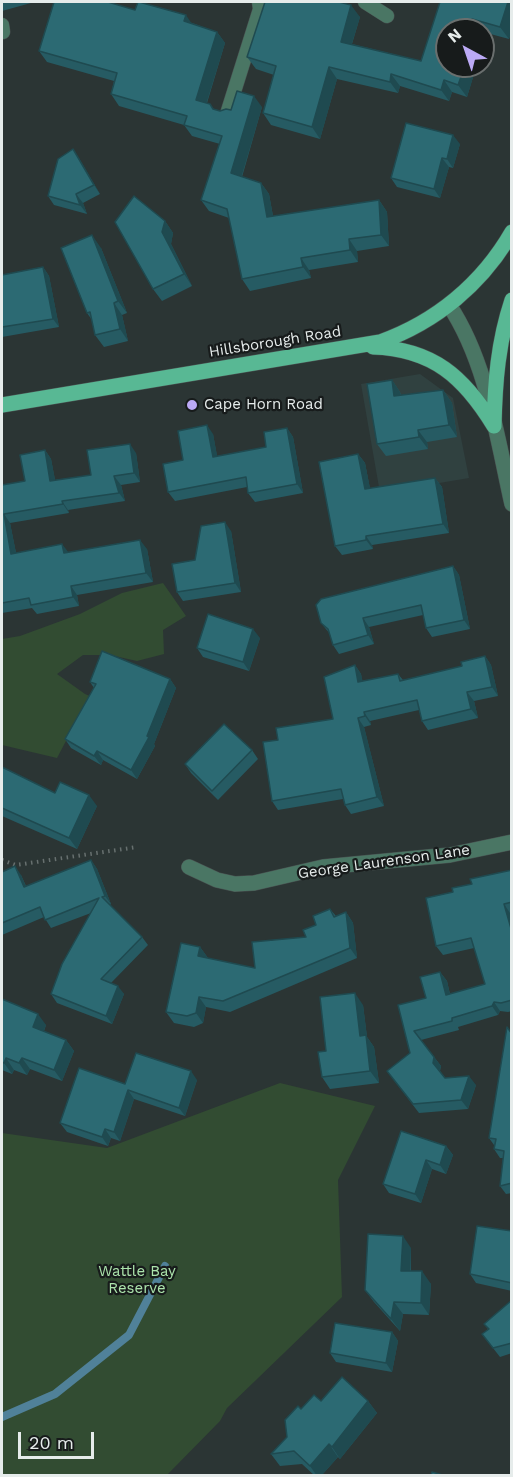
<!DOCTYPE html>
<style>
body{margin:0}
#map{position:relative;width:513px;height:1477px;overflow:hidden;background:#2b3534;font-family:"Work Sans",sans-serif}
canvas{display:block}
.frame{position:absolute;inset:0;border:3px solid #e6eceb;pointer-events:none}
.north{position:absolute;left:435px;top:18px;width:60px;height:60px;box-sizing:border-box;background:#171b1b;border:2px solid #6a6f6e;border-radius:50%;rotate:320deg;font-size:16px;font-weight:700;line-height:24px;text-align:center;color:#e6eceb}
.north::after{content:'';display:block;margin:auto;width:21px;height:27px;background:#bcaaf6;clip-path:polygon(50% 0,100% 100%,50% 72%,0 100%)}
.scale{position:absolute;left:18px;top:1432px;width:76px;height:27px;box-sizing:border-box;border:3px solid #e6eceb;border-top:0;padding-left:8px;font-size:18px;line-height:21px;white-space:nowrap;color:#e6eceb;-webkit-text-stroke:4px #171b1b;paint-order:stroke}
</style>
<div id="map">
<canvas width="513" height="1477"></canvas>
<div class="frame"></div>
<div class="north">N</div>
<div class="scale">20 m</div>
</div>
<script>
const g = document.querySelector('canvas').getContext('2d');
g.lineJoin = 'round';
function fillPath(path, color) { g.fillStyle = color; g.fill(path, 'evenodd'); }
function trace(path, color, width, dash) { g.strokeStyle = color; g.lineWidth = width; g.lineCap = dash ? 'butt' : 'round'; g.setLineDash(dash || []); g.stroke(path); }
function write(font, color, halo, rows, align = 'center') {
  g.font = font + ' "Work Sans",sans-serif'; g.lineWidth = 4.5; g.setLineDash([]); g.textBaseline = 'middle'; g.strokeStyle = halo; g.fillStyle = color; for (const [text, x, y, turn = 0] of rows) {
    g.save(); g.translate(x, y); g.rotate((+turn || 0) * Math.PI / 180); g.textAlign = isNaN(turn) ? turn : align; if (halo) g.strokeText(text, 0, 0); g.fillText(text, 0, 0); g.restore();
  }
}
fillPath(new Path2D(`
 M420 374 453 398 469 478 380 493 361 384Z`), '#304140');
fillPath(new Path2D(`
 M163 583 186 616 163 630 164 654 137 661 110 655H83L57 674 85 694 113 706 76 722 57 758 2 745V639L20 636 80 614 122 593Z
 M280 1083 375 1106 338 1180 342 1297 227 1408 220 1421 167 1475H2V1133L107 1148Z`), '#324c32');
trace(new Path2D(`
 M2 1417 55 1394 129 1335 165 1266`), '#508199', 8);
const lane = new Path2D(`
 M365 2 387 16
 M2 25 3 32
 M227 114 260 9 259 2`);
const street = new Path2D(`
 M449 305C487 362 497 438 512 504
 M189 867 217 880 235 884 254 883 323 867 450 855 512 842`);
const primary = new Path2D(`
 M373 347C433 349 464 377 494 426
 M2 405 380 342C436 322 482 284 512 232
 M494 426C495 382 498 342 512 300`);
trace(lane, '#495251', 15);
trace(street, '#495251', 16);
trace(primary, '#495251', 16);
trace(new Path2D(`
 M2 860 16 865 137 847`), '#67706f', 4, [1.5, 4.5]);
trace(lane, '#4a7664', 14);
trace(street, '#4a7664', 15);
trace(primary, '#58b894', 15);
fillPath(new Path2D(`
 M2 2H31V3L2 11Z
 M263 2H339L360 17 352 44 421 61 440 2H439H512V29L509 39 483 32V30H447V66L474 74 467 97 452 92 449 101 400 86 398 93 337 79 320 139 271 125 263 113 274 75 256 69 247 57 265 3Z
 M135 10 192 23 217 32 225 43 207 103 214 109 220 111 262 107 242 177 261 183 269 194 273 216 379 200 387 212 389 246 357 251 358 262 309 270 311 278 250 291 242 279 229 218 209 211 201 200 220 144 192 136 184 125 119 106 111 94 114 81 47 62 39 51Z
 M460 144 453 168 449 167 440 198 397 187 391 178Z
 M73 149 100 194 83 203 87 214 54 205 48 196Z
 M165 221 173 233 171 244 192 286 162 301 153 289Z
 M101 248 127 313 122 315 128 341 104 347 95 335 92 320 87 313Z
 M43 267 49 276 59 327 2 337V275Z
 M392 380 400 392 401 395 443 390 452 403 457 437 427 442 428 449 386 456 377 444Z
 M287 428 293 437 303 493 255 502 248 493 247 487 175 501 168 492 183 460 213 434 217 456 266 447Z
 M45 450 51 459 55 480 91 475 136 453 140 482 121 485 125 501 68 510 69 513 10 523 16 553H69L147 549 153 582 77 595 79 606 37 614 32 608 2 613V485L25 481Z
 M358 454 365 463 370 489 435 478 442 487 449 533 372 545 373 549 342 555 335 546Z
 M231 531 241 592 183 601 177 592 195 560Z
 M453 566 459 575 470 629 432 637 426 628 423 615 369 627 374 644 339 654 333 645 330 634 321 623Z
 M260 638 249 671 203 657 197 648Z
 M485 656 491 665 498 696 474 701 478 718 428 730 422 721 419 710 370 721 371 725 364 727 384 806 351 814 345 805 343 799 278 810 272 801 278 740 333 719 355 665 361 674 362 681 398 674 403 680 462 666Z
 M170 679 176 688 154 744 155 746 137 779 103 760 101 765 71 748 65 739 94 688 90 682Z
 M252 750 258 759 218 800 191 773 185 764Z
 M2 767 55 793 97 806 77 849 2 816Z
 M91 860 97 869 111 904 110 905 142 937 148 945 111 983 124 994 112 1024 57 1003 51 994 91 913 51 928 44 917 2 935V872L21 875 26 886Z
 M512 870V913H510L512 917V1011L508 1012 500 1011 498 1015 458 1027 459 1030 421 1040 441 1066 440 1071 445 1078 476 1085 468 1109 419 1113 387 1071 410 1053 398 1005 426 998 440 972 447 981 450 994 485 984 474 948 443 955 436 946 453 892 472 884Z
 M330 909 336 916 346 912 353 923 357 958 230 1012 206 1007 203 1023 194 1027 174 1023 166 1012 200 947 208 958 255 968 306 937Z
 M2 999 46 1025 44 1031 66 1040 74 1051 62 1081 30 1069 27 1075 14 1070 12 1074 2 1070Z
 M363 1005 367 1037 374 1047 379 1083 330 1089 322 1077 326 1051Z
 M512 1033V1193L506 1194 500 1186 503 1158H500L494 1149V1145L489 1138Z
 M197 1080 185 1116 134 1099 120 1141 111 1138 108 1146 67 1132 60 1123 125 1084Z
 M446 1146 453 1155 446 1174 432 1169 421 1203 389 1193 383 1184Z
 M512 1231V1291L476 1283 470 1274Z
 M411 1248V1271L431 1284 429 1315 403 1314 400 1331 374 1302 365 1290Z
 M512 1300V1353L500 1357 482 1334 488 1329 484 1324Z
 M392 1332 398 1341 392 1372 336 1362 330 1353Z
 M321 1401H368L377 1413 340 1459 338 1457 321 1476H315L302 1464 280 1466 271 1454 287 1437 301 1409Z`), '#265b63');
fillPath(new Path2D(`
 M508 2H512V29L509 39 500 27Z
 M351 5 360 17 349 53 341 42Z
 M186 15 194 27 184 21Z
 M472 19 480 30H468Z
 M217 32 225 43 204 111 196 100Z
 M463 66H469L474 74 467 97 458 85Z
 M329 67 337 79 320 139 312 127Z
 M391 74 400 86 398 93 390 82Z
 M444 80 452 92 449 101 441 90Z
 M254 96 262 107 239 185 231 173Z
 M453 135 460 144 453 168 447 159Z
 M73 149 79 158 100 194 94 185Z
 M442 158 449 167 440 198 434 189Z
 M261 183 269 194 275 228 267 217Z
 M76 194 83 203 87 214 80 205Z
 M379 200 387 212 389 246 381 235Z
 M165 221 173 233 171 244 192 286 184 274 162 232Z
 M92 235 101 248 127 313 118 301Z
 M349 239 357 251 358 262 350 250Z
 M301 258 309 270 311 278 303 267Z
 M43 267 49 276 59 327 53 319Z
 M114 303 122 315 128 341 120 329Z
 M392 380 400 392 403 408 394 396Z
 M443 390 452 403 457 437 449 425Z
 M207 425 213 434 219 466 213 457Z
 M287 428 293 437 303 493 297 484Z
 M418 430 427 442 428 449 419 437Z
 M130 444 136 453 140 482 134 473Z
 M45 450 51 459 57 490 50 481Z
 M358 454 365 463 372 498 365 489Z
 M114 476 121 485 125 501 119 493Z
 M435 478 442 487 449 533 443 524Z
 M62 501 68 510 69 513 63 504Z
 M4 514 10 523 18 563 11 554Z
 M225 522 231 531 241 592 235 583Z
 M366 536 372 545 373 549 366 540Z
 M140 540 147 549 153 582 146 573Z
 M62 544 69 553H64Z
 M453 566 459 575 470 629 464 620Z
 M71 586 77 595 79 606 73 597Z
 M363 618 369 627 374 644 368 635Z
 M253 629 260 638 249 671 243 662Z
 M485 656 491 665 498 696 492 687Z
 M355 665 361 674 365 691 358 682Z
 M170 679 176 688 154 744 155 746 137 779 131 770 147 736Z
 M467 692 474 701 478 718 471 709Z
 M364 712 370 721 371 725 365 716Z
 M358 718 364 727 384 806 377 797Z
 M97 751 103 760 101 765 94 756Z
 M89 795 97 806 77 849 69 838Z
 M91 860 97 869 111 904 105 896Z
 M15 866 21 875 30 896 24 887Z
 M504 904 510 913 512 917V932Z
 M346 912 353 923 357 958 350 948Z
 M200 947 208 958 198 956Z
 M440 972 447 981 452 1004 446 995Z
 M118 986 124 994 112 1024 106 1016Z
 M355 993 363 1005 367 1037 374 1047 379 1083 370 1071 360 1036Z
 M199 997 206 1007 203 1023 196 1013Z
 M494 1002 500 1011 498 1015 492 1006Z
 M38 1014 46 1025 41 1039 33 1027Z
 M66 1040 74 1051 62 1081 54 1070Z
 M434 1057 441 1066 439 1072 433 1063Z
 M6 1058 14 1070 12 1074 4 1063Z
 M22 1058 30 1069 27 1075 19 1063Z
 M191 1071 197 1080 185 1116 179 1108Z
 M469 1076 476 1085 468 1109 461 1100Z
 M128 1090 134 1099 120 1141 114 1132Z
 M105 1129 111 1138 108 1146 102 1137Z
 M446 1146 453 1155 446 1174 440 1165Z
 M426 1160 432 1169 421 1203 415 1194Z
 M403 1236 411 1248 410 1283 401 1271Z
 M422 1271 431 1284 429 1315 421 1303Z
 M394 1302 403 1314 400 1331 391 1319Z
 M392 1332 398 1341 392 1372 386 1363Z
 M368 1401 377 1413 340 1459 332 1447Z
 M329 1444 338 1457 321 1476H317L310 1466Z`), '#1f4a50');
const building = new Path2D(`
 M54 2H108L135 10 138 2H139L186 15 184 21 217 32 196 100 210 104 213 109 220 111 226 109 231 110 237 91 254 96 231 173 261 183 267 217 379 200 381 235 349 239 350 250 301 258 303 267 242 279 227 209 201 200 222 136 184 125 187 116 111 94 117 73 39 51Z
 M265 2H339L351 5 341 42 421 61 440 2H508L500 27 472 19 468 30H447V66H465L458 85 444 80 441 90 391 74 390 82 329 67 312 127 263 113 276 66 247 57Z
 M406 123 453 135 447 159 442 158 434 189 391 178Z
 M73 149 94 185 76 194 80 205 48 196 58 159Z
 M134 196 165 221 162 232 184 274 153 289 115 222Z
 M92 235 118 301 114 303 120 329 95 335 90 312 87 313 61 248Z
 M43 267 53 319 2 327V275Z
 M392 380 394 396 443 390 449 425 418 430 419 437 377 444 367 384Z
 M207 425 213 457 266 447 264 432 287 428 297 484 248 493 246 477 168 492 163 464 183 460 178 431Z
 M130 444 134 473 114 476 119 493 62 501 63 504 4 514 11 554 62 544 64 553 140 540 146 573 71 586 73 597 31 605 29 598 2 603V485L25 481 20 455 45 450 50 481 91 475 87 450Z
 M358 454 365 489 435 478 443 524 366 536V540L335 546 319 462Z
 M225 522 235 583 177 592 172 564 195 560 201 526Z
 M453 566 464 620 426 628 421 605 363 618 368 635 333 645 328 629 321 623 316 605 321 599Z
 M208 614 253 629 243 662 197 648Z
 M102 651 170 679 147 736 149 737 131 770 97 751 94 756 65 739 96 684 90 682Z
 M485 656 492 687 467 692 471 709 422 721 417 700 364 712 365 716 358 718 377 797 345 805 341 789 272 801 263 742 278 740 276 728 333 719 324 677 355 665 358 682 398 674 400 681 462 666 461 662Z
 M224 724 252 750 212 791 185 764Z
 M2 767 55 793 60 782 89 795 69 838 2 808Z
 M91 860 105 896 102 897 142 937 101 979 118 986 106 1016 51 994 62 964 99 898 45 920 40 907 2 923V872L15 866 24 887Z
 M512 870V902L504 904 512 932V1000L501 1003 494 1002 492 1006 452 1018V1021L414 1031 434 1057 433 1063 445 1078 469 1076 461 1100 413 1104 387 1071 410 1053 398 1005 426 998 420 977 440 972 446 995 485 984 471 938 436 946 426 898 453 892 452 888 472 884 470 879Z
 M330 909 334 917 346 912 350 948 223 1001 199 997 196 1013 187 1016 166 1012 181 943 200 947 198 956 255 968 252 942 306 937 303 930 316 925 313 916Z
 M355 993 360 1036 366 1035 370 1071 322 1077 318 1052 326 1051 320 997Z
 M2 999 38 1014 33 1027 66 1040 54 1070 22 1058 19 1063 6 1058 4 1063 2 1062Z
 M507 1027 512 1034V1183L500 1186 504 1151 494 1149 496 1139 489 1138Z
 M136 1053 191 1071 179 1108 128 1090 114 1132 105 1129 102 1137 60 1123 79 1068 125 1084Z
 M401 1131 446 1146 440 1165 426 1160 415 1194 383 1184Z
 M477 1226 512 1231V1283L470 1274Z
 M368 1234 403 1236 401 1271H422L421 1303 394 1302 391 1319 365 1290Z
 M512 1300V1343L493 1348 482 1334 489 1329 484 1324Z
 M335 1323 392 1332 386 1363 330 1353Z
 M342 1377 368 1401 332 1447 329 1444 310 1466 294 1451 271 1454 287 1437 285 1420 298 1406 301 1409 314 1395 321 1401Z
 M432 1472 446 1476H431Z`);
fillPath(building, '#2c6a73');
trace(building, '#1f4a50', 1.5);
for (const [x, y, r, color] of [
 [192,405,6,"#bcaaf6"]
]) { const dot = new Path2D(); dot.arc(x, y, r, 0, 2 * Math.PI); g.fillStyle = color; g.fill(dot); trace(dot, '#171b1b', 2); }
write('15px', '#e6eceb', '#171b1b', [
 ["Hillsborough Road",275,342,-9],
 ["George Laurenson Lane",384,862,-8]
]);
write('15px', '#e6eceb', '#171b1b', [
 ["Cape Horn Road",204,405]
], 'left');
write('15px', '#ace4ac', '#171b1b', [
 ["Wattle Bay",137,1272],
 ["Reserve",137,1289]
]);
</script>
